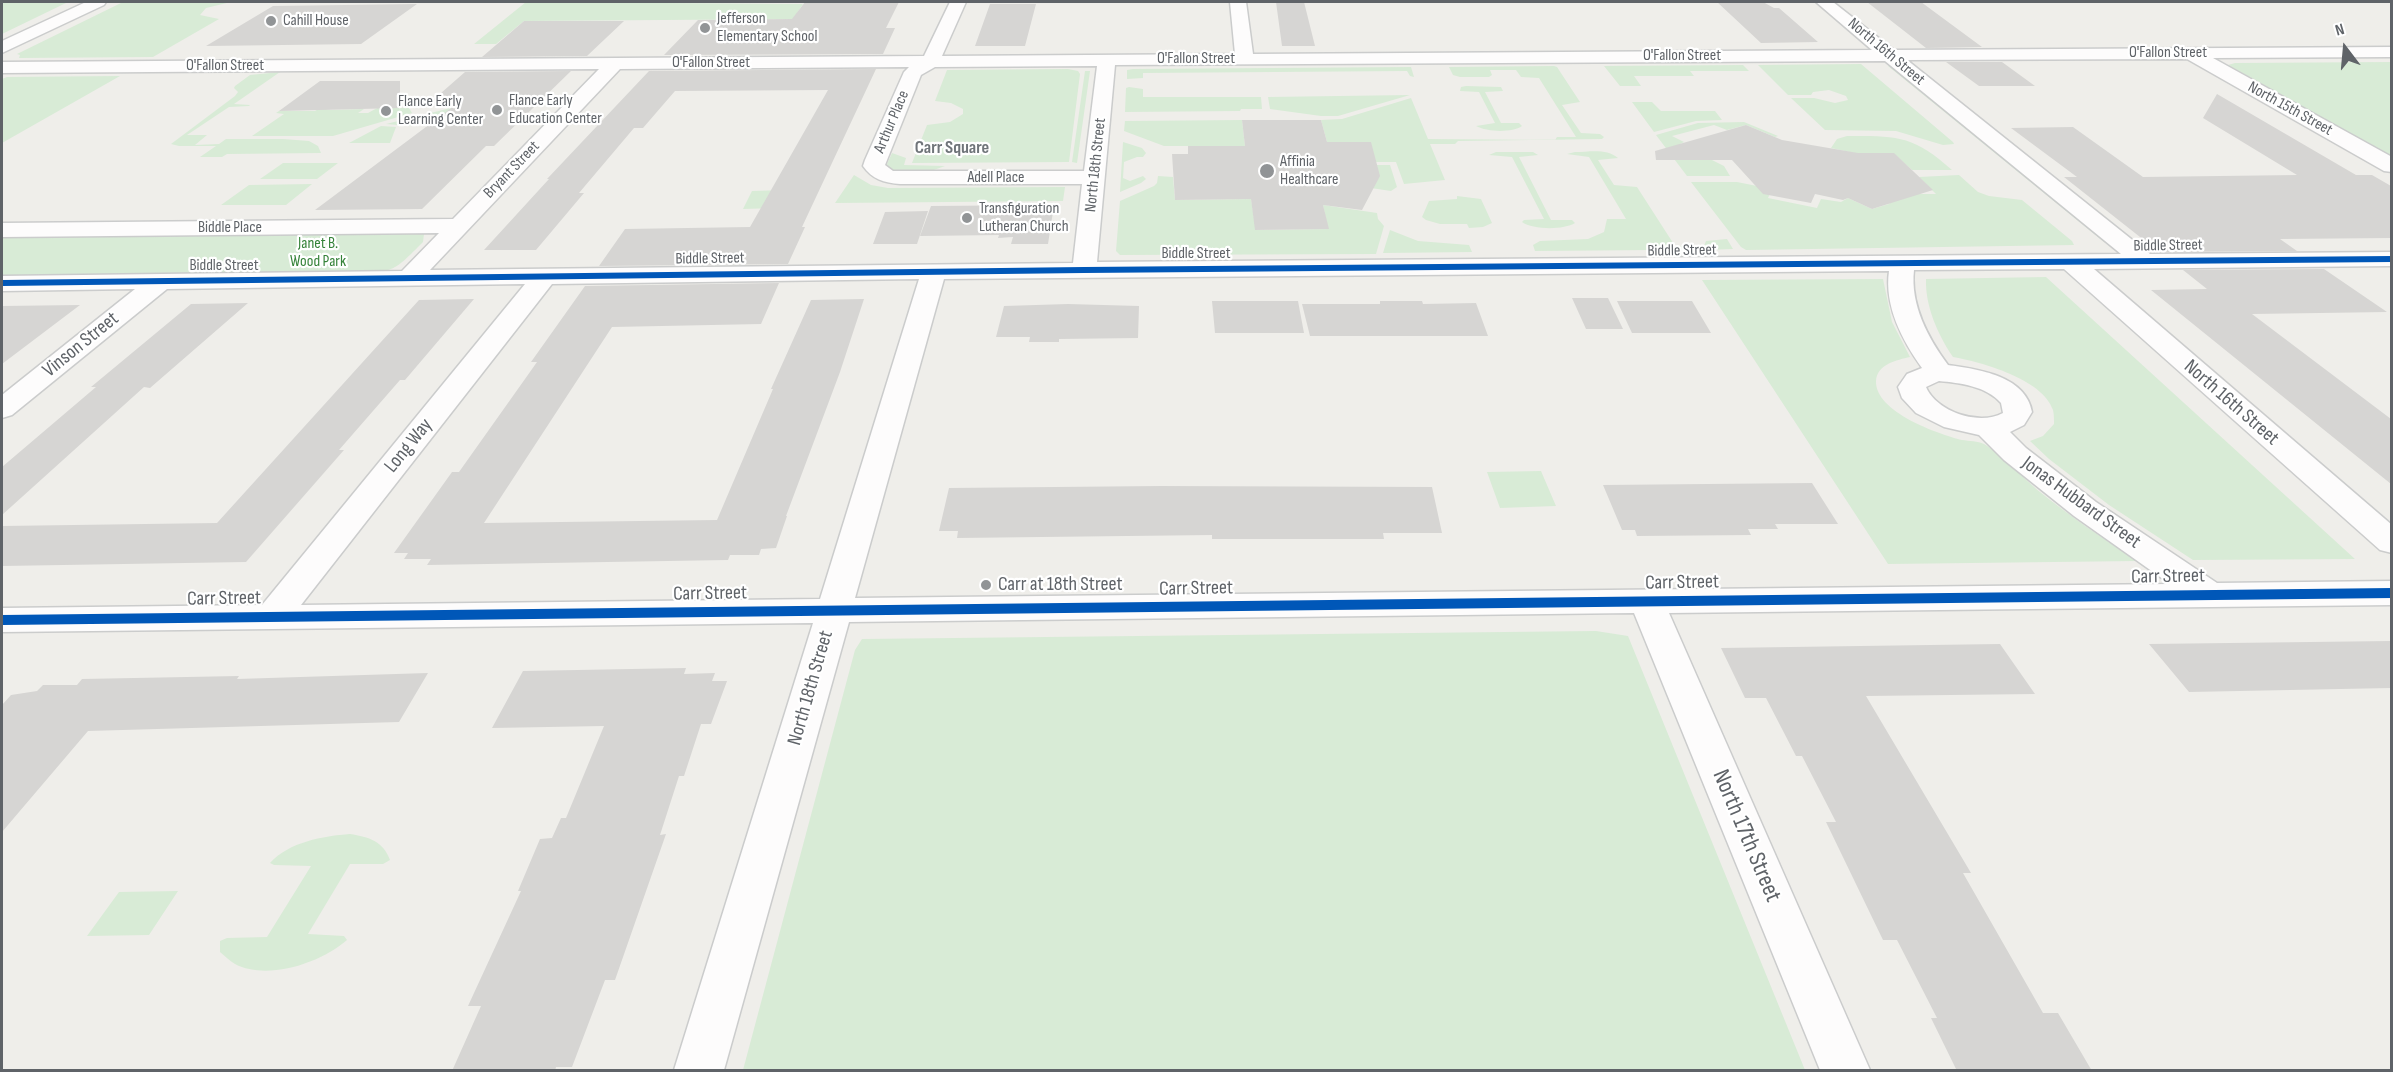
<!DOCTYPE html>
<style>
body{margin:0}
#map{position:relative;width:2393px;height:1072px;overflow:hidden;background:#efeeea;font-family:"Sofia Sans Condensed",sans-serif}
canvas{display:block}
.frame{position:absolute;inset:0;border:3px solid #5f6368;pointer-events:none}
.north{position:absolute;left:2315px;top:18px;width:60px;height:60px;-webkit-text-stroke:4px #fff;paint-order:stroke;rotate:344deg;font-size:16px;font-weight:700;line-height:24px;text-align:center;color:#5f6368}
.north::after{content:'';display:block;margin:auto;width:21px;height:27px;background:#5f6368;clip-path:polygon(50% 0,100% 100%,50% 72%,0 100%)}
</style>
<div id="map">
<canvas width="2393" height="1072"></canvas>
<div class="frame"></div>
<div class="north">N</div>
</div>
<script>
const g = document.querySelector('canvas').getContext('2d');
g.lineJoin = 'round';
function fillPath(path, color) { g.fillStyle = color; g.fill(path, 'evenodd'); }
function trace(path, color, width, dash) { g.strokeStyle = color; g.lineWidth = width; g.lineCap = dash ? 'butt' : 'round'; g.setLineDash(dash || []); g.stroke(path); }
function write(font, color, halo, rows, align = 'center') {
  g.font = font + ' "Sofia Sans Condensed",sans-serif'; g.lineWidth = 4.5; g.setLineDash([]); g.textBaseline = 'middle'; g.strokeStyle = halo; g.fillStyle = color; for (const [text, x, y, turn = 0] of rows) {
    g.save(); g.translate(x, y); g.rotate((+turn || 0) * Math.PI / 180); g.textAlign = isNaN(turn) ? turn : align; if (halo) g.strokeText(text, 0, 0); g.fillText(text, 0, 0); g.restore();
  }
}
fillPath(new Path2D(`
 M123 2H231L206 8 200 15 219 19 153 57 19 58 20 55 17 54Z
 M526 2 803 4 797 13 803 19 524 21 496 44H474Z
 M2 3H66L2 34Z
 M2391 62V156L2228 65 2235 63Z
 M1861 64 1953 142 1954 144 1943 145 1896 131 1825 130 1791 98H1814L1835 103 1848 100 1846 96 1829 90 1813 92 1811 95H1788L1758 65Z
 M1743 65 1749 71H1690L1694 76H1634L1641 86H1620L1604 66Z
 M1892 65 2112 245 2104 242 1888 66Z
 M1554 66 1557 67 1580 102 1562 105 1581 133 1600 134 1604 137 1602 139 1458 141 1455 144H1430L1445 180 1404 184 1396 162H1376L1327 142 1321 120 1342 119 1411 98 1428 139 1555 140 1557 137H1576L1539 78 1521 77 1516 70H1490L1492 75 1489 77H1460L1453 75 1449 67Z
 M1411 67 1414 77 1410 76 1407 71 1143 73V78L1127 79V70L1133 69Z
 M1068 69 1078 71 1080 74 1069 162 912 163 927 125 950 122 963 114V109L951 103 935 101 947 70Z
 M1085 71H1090L1077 163 1072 162Z
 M280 72 234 104 250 105 249 106 229 107 187 135H207L195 145 219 144 226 139H283L309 141 318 146 321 153 227 154 222 157H200L216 146H179L171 144 235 96 238 92 234 88 235 86 250 75Z
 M120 76 2 143V79L7 77Z
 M1466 86 1501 87 1503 91 1485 92 1501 123H1519L1522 126C1512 133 1487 132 1476 126L1495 123 1479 92 1460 91 1461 87Z
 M1129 87 1143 89V97H1261L1262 109H1241L1240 111 1125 112 1126 88Z
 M1410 95 1338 116H1321L1270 109 1268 97Z
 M1632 102H1652L1661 111H1715L1722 120 1696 121 1654 132Z
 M379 107 409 108 412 113 333 136H252L284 114 276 113 279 111H315L320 108 331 110 364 109 358 113H368Z
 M455 107 436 122 411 126 386 124Z
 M1242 120 1245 146H1164L1124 131 1125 121Z
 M1744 122 1778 136 1775 137 1746 125 1727 130 1714 125 1672 136 1684 142 1680 144 1724 166 1730 176H1687L1656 135 1698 123Z
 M381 126 396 127 390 143H349Z
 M1847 136C1897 136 1913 135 1952 170H1912L1893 153H1854L1831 148 1837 139Z
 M1123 142 1142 148 1146 153 1143 157H1137L1124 162 1123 178 1130 181 1143 176 1146 179 1141 183 1120 192Z
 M1496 152H1533L1538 155 1519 157 1551 220H1572L1575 223C1564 230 1533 230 1522 222L1524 220 1544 219 1512 157 1489 155Z
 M1575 152C1589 152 1607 148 1618 158L1598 160 1614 185 1637 187 1675 246H1704L1706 241 1727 239 1733 249 1678 251 1668 246 1658 247 1654 250 1535 251 1533 245 1540 241 1588 239 1604 232 1607 219H1626L1589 157 1567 154Z
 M892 153 906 158 904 165 945 166C927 173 908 177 889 169L887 164Z
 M283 163H338L317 179H260Z
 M1365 165H1390L1397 187 1391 191 1371 188Z
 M854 175 871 185 888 188 1065 187 1063 201 835 203Z
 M1959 175 1978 192 1989 196 2022 200 2072 241 2074 245 1746 250 1741 247 1691 182H1737L1772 189 1768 198 1817 208 1821 199 1841 202 1848 198 1872 209 1889 204 1896 194H1936L1919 177Z
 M1158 176 1173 177 1175 200 1251 199 1256 230 1328 229 1323 205 1377 213 1378 219 1384 226 1376 254 1120 255 1116 251 1120 201 1154 186 1157 183Z
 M312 184 286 205H221L249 185Z
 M817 189 810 207 743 209 752 191Z
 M1457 196 1481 199 1492 223 1483 227 1469 228 1467 224H1440L1426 220 1422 217 1429 201 1457 199Z
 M1390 230 1418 241 1469 245 1472 252 1383 253Z
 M411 232 424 234 423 242C393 272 396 271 354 274L2 277V235Z
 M2046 277 2355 559 2193 560 2109 505 2049 459 2030 441 2043 436 2054 424C2054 420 2054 414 2053 410 2043 379 1981 362 1953 357 1938 335 1925 306 1926 279Z
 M1883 279 1892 322 1910 357C1897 360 1877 364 1876 381 1875 412 1938 434 1962 440 1969 441 1978 441 1984 444 2001 454 2024 479 2040 492 2071 517 2104 539 2137 561L1888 564 1702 280Z
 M1541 471 1556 506 1500 508 1487 472Z
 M1596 631 1628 636 1805 1070H743L855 650 862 639Z
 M350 834C369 837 383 841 390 860L383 864H350L308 934 344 936 347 940C321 963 267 981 235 964 230 961 225 956 220 952V941L227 938 267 937 311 866 274 865 270 863C289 842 323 836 350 834Z
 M178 891 149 935 87 936 119 892Z`), '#d8ebd6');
fillPath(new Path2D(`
 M805 2H899L886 28H895L883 54 664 55 698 20 792 19Z
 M1276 2H1304L1315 46H1282Z
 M1717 2H1763L1774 8H1779L1818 42 1761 43Z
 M1867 2H1921L1982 47 1926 48Z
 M417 4 361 44 206 46 273 6Z
 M990 4H1036L1025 46H975Z
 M524 21H624L587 56 482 57Z
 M1946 62H2002L2035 86H1979Z
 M876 69 802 227H805L788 264 599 266 625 229 750 227 828 90 675 91 643 128H634L579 193H584L536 250H484L549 179H547L649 71Z
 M571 71 494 146H486L422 209 315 210 454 106 425 107 465 72Z
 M320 81H400V108L279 111Z
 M2217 94 2356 175H2372L2391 186V238L2280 239 2297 251 2159 252 2064 177H2077L2011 128 2073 127 2143 177 2297 175 2203 118Z
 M1242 120H1321L1327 142H1371L1380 176 1362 210 1323 205 1329 229 1255 230 1251 199 1175 200 1172 154H1188V146H1245Z
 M1746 125 1782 140 1858 153H1894L1933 190 1872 209 1848 198 1843 200 1815 194 1811 203 1763 194 1732 160H1656L1655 151Z
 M1054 205 1048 244H1011L1013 237 998 238 999 235 920 236 931 206Z
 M928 211 917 244H873L885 212Z
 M2324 269 2387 312 2252 314 2391 419V484L2151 290 2207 289 2183 270Z
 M779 283 761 324 612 327 484 523 717 520 773 389H771L811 300 864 299 840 372 786 516H787L776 548 761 549 759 555H730L728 560 427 565 431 559H404L408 553H394L452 472H459L525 379 537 362H531L585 286Z
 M1572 298H1608L1623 329H1586Z
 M474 299 405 380H400L339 450H344L246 562 2 566V526L217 523 419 300Z
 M1212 301H1298L1304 333H1215Z
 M1380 301H1422L1423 304 1476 303 1488 336H1310L1302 304H1380Z
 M1617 301H1692L1711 333H1632Z
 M248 303 150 388 144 387 2 515V467L96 387H91L191 304Z
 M1068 304 1139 306 1138 338 1059 339V342H1029L1030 337H996L1004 306Z
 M80 305 2 364V306Z
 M1812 483 1838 524H1775L1778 529H1748L1751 535 1637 536 1635 530H1622L1603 485Z
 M1161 486 1432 487 1442 533H1383L1384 539H1212V535L957 538 958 531H939L949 488Z
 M2391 641V688L2189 692 2149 644Z
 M2000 644 2035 694 1866 696 1971 873H1963L2043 1013H2058L2092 1071H1957L1931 1018H1937L1897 940H1883L1826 822H1836L1802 756H1796L1766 698H1745L1721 648Z
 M686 668 684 674 715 673 712 681H727L711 724H701L684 776H679L660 835 666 834 615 980H605L572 1067H556L555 1071H452L481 1006H468L521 891H518L540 839 552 838 561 818H566L604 726 492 728 523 671Z
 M428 673 399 722 88 731 2 832V705L11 695 37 691 43 685H77L82 679 239 676 237 679Z`), '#d6d5d3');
const minor = new Path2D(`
 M86 2H106L104 5 2 53V41Z
 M950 2H966L942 56 1235 54 1230 2H1246L1253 54 1872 50 1816 2H1833L1894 50 2392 47V57L2213 58 2392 157V172L2384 171 2187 59 1907 60 2150 254 2392 252V266L2094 269 2392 525V553L2380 550 2064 269 1914 270C1910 305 1928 338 1948 365 1978 369 2026 376 2032 412L2024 425 2010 432 2026 448 2096 502 2217 583 2392 581V605L1669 613 1870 1070H1820L1634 613 849 622 724 1070H674L813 623 2 632V608L262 605 525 284 167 289 12 415 2 418V395L135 289 2 291V276L402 271 439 233 2 237V223L453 219 599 69 2 73V62L924 56ZM1885 61 2121 254 1097 262 1115 65ZM1097 66 1084 171H893L885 165 921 75 935 67ZM909 67 904 72 865 160 863 166C872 179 884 183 900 184H1082L1073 263 430 270 620 69ZM1889 271C1884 306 1902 340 1922 368L1907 374 1898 387 1902 398 1916 413 1944 427 1979 435 2004 460 2074 516 2170 584 855 598 944 279ZM919 279 820 599 301 605 552 284ZM1939 381C1960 383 1986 386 2001 403L2003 413C1979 426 1937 412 1926 387Z`);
trace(minor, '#cbcccc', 3);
fillPath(minor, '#fdfcfc');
trace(new Path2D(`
 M2 283 1084 270 2392 259`), '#0057b8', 6);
trace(new Path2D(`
 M2 620 2392 593`), '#0057b8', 10);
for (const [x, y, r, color] of [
 [271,21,6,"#919496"],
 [705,28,6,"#919496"],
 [497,110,6,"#919496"],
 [386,111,6,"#919496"],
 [1267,171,8,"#919496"],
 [967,218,6,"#919496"],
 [986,585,6,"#919496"]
]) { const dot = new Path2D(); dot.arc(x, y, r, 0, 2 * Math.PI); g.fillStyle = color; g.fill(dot); trace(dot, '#fff', 2); }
write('16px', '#5f6368', '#fff', [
 ["Jefferson",717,19],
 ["Elementary School",717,37],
 ["Cahill House",283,21],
 ["Flance Early",509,101],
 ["Education Center",509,119],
 ["Flance Early",398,102],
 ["Learning Center",398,120],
 ["Affinia",1280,162],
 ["Healthcare",1280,180],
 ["Transfiguration",979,209],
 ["Lutheran Church",979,227]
], 'left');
write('16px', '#5f6368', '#fff', [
 ["North 16th Street",1886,52,40],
 ["O'Fallon Street",2168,53],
 ["O'Fallon Street",1682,56],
 ["O'Fallon Street",1196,59],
 ["O'Fallon Street",711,63],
 ["O'Fallon Street",225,66],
 ["North 15th Street",2290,109,29],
 ["Arthur Place",892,122,-67],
 ["North 18th Street",1096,165,-84],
 ["Bryant Street",512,170,-46],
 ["Adell Place",996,178],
 ["Biddle Place",230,228],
 ["Biddle Street",2168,246,-1],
 ["Biddle Street",1682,251,-1],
 ["Biddle Street",1196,254],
 ["Biddle Street",710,259,-1],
 ["Biddle Street",224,266]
]);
write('16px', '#348238', '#fff', [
 ["Janet B.",318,244],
 ["Wood Park",318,262]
]);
write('bold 18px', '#70757a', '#fff', [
 ["Carr Square",952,148]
]);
write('20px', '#5f6368', '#fff', [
 ["Vinson Street",81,345,-39],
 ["North 16th Street",2231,403,41],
 ["Long Way",409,446,-51],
 ["Jonas Hubbard Street",2081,503,36],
 ["Carr Street",2168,577,-1],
 ["Carr Street",1682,583,-1],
 ["Carr Street",1196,589,-1],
 ["Carr Street",710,594,-1],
 ["Carr Street",224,599,-1],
 ["North 18th Street",811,688,-74]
]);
write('20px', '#5f6368', '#fff', [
 ["Carr at 18th Street",998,585]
], 'left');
write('24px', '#5f6368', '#fff', [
 ["North 17th Street",1746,836,67]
]);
</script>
